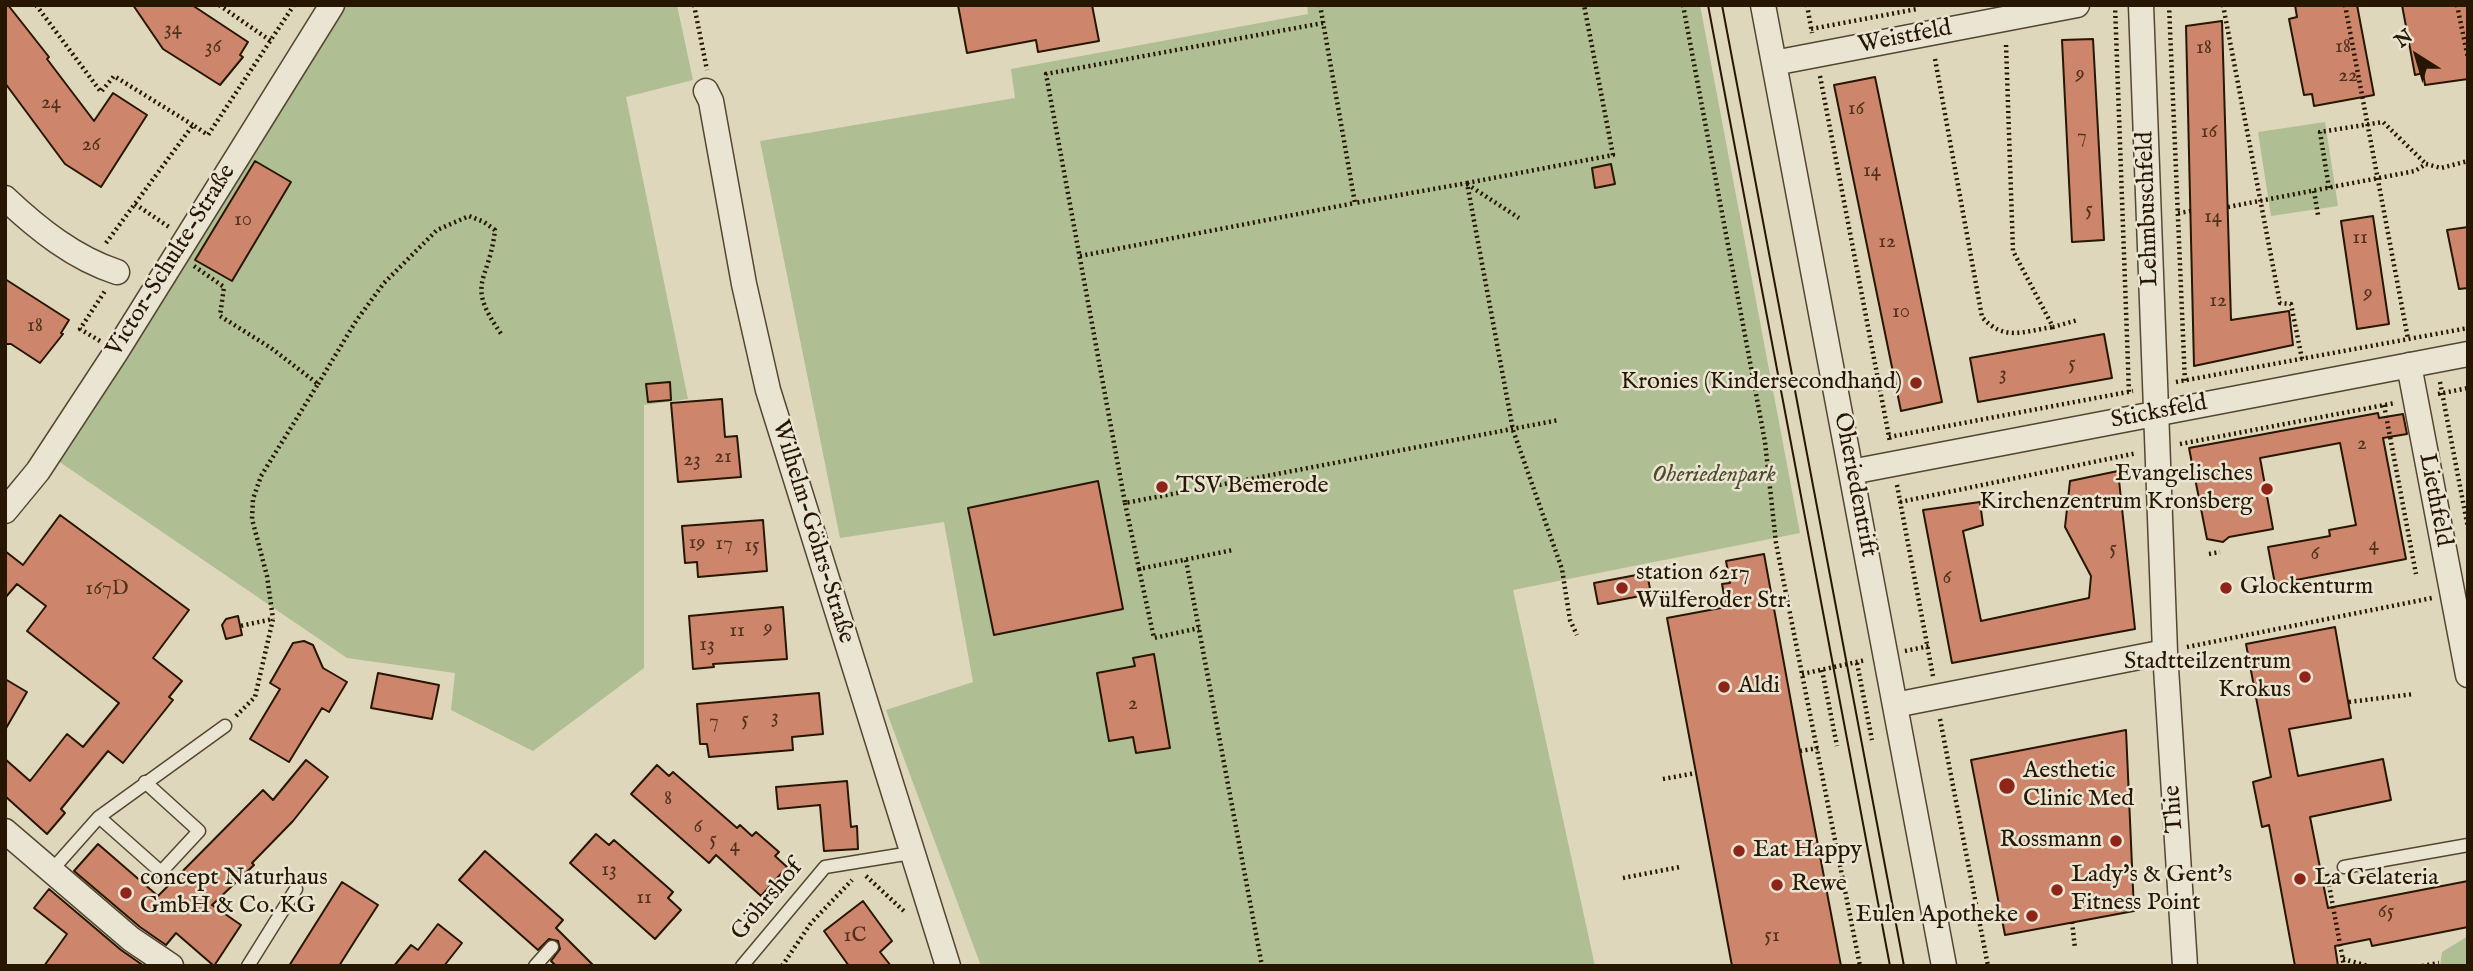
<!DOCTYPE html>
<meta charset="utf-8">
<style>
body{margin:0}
#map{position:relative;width:2473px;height:971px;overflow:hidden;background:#dfd7bc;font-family:"IM FELL English",serif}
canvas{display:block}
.frame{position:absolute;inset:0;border:7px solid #271601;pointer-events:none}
.north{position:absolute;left:2382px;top:21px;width:70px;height:70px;-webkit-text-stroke:5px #eae5d3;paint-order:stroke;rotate:323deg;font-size:19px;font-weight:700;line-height:28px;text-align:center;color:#271601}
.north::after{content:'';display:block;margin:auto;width:24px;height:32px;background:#271601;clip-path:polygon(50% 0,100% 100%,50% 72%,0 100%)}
</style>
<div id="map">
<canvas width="2473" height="971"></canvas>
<div class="frame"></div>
<div class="north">N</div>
</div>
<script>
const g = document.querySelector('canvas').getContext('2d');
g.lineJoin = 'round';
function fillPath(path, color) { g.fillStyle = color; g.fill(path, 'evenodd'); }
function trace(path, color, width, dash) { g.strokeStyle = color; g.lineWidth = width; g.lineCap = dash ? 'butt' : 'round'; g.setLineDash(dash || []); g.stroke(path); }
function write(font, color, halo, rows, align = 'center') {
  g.font = font + ' "IM FELL English",serif'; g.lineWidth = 5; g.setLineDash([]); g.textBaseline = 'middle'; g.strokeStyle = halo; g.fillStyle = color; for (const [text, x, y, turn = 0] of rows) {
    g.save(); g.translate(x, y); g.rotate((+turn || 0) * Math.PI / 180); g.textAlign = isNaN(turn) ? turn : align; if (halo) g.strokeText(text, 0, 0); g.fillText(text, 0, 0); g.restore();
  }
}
fillPath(new Path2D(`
 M322 5H677L693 80 626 97 688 399 644 405V668L533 751 451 710 455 673 347 658 39 448 116 334Z
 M1307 5H1700L1800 533 1513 590 1595 966H981L886 710 973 682 944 522 840 538 760 141 1015 98 1011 69 1308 14Z
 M2325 122 2338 206 2271 216 2258 132Z
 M2468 936V966H2440L2442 952Z`), '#afbf93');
const building = new Path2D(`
 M5 5H8L49 57 47 59 94 121 113 93 147 115 101 187 65 164 5 83Z
 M133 5H192L248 42 240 55 243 57 220 85 163 49Z
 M958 5H1092L1099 41 1038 52 1036 40 967 53Z
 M2295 5H2357L2374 95 2314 106 2312 94 2304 95 2289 19 2297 17Z
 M2402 5H2468V79L2425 85 2423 73 2415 75Z
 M2222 21 2231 320 2289 311 2293 345 2194 366 2186 26Z
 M2093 39 2104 240 2072 242 2062 40Z
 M1875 77 1942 402 1901 411 1834 85Z
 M255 161 291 182 232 281 195 260Z
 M1611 164 1615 184 1595 188 1592 168Z
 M2373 216 2389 324 2357 329 2341 221Z
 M2468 227V288L2459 289 2447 230Z
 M5 279 69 320 61 333 63 334 40 363 11 344H5Z
 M2104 334 2112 378 1978 402 1970 358Z
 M670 382 671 400 648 402 646 384Z
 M722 399 725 437 737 436 741 477 678 482 671 403Z
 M2378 413 2379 418 2403 414 2407 434 2383 438 2406 559 2275 584 2268 547 2330 536 2329 530 2356 525 2340 443 2260 458 2273 529 2229 537 2223 542 2207 539 2189 448Z
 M2118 471 2135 629 1952 663 1923 510 1980 502 1983 525 1963 531 1981 621 2089 598 2091 576 2065 527 2070 481Z
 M1098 481 1123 609 994 635 968 508Z
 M60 515 189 610 153 658 182 681 169 697 173 700 123 763 108 751 61 809 65 813 47 834 5 796V759L30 781 67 734 83 747 119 703 27 631 46 606 17 584 5 598V551L23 565Z
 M763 520 767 571 698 577 697 562 685 563 682 526Z
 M1764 554 1800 751 1841 966H1732L1696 773 1667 618 1726 607 1722 584 1730 583 1726 561Z
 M1647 573 1651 594 1598 604 1594 583Z
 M783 607 787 659 713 664 714 667 693 669 689 616Z
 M238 616 242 635 226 639 222 625 226 619Z
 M2335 627 2351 718 2289 729 2298 776 2383 759 2391 800 2310 817 2328 908 2468 881V927L2372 946 2370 939 2335 946 2338 966H2295L2269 825 2262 827 2253 782 2271 777 2246 644Z
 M304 641 313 645 323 668 347 682 329 712 322 708 289 762 250 739 280 689 270 683 293 643Z
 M1154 654 1170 748 1136 753 1133 737 1109 741 1097 673 1135 666 1133 658Z
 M378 673 439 685 432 719 371 708Z
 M5 679 27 692 5 730Z
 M819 693 823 734 792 737 793 750 709 757 707 744H700L697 704Z
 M2126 730 2134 911 2005 935 1971 760Z
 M306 760 328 777 293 821 252 863 254 865 212 905 241 925 214 966 176 933 166 945 140 927 74 871 98 844 158 896 263 790 273 800Z
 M657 765 669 776 673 772 737 828 740 825 752 836 756 832 779 852 775 856 787 867 761 896 716 855 709 863 631 794Z
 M847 781 851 827 857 826 858 849 824 851 820 805 778 809 776 787Z
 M596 834 609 845 614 840 673 892 668 898 681 910 655 939 570 863Z
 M485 851 563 920 556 928 594 966H556L551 961 560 949 558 941 549 939 538 950 459 880Z
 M342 882 378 905 356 939 339 966H289Z
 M49 889 121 950 144 966H44L67 934 34 908Z
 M863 901 892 941 880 952 891 966H849L824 931Z
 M438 924 462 943 444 966H394L411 945 418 950Z`);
fillPath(building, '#cd866c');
trace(building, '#271601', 2);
const lane = new Path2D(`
 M99 817 161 872 199 831 145 782
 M2344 867 2468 845
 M51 871 99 817 225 726
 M248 966 296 889
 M535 966 552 947
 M742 966 825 867 911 853`);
const street = new Path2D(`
 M1763 5 1944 966
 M2141 5 2165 652 2185 966
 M1774 63 2077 5
 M706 91 711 101 744 284 768 390 948 966
 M5 198C38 229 74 258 117 272
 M2409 365 2468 675
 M1851 472 2468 354
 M5 511 38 471 116 352 332 5
 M1895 705 2165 652
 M5 831 131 939 171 966`);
trace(lane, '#554630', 15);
trace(street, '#554630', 27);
trace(new Path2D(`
 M36 5 101 92 114 76 193 125
 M219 5 271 41
 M694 5 707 70
 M1320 5 1355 203 1467 183 1513 430 1562 569 1570 620 1577 635
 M1683 5 1765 442 1776 543 1860 966
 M1807 5 1812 33
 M2115 5 2129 393
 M2169 5 2185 383
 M2223 5 2280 303 2291 304 2302 359
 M2345 5 2408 339
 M2457 5 2468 58
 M1323 23 1046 74 1125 503 1559 420
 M1811 29 1917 9
 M2006 45 2013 251 2053 327 2078 320
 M1935 59 1982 317C2004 342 2024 331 2053 327
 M1820 76 1890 442
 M1467 183 1613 155 1584 5
 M1467 184 1519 218
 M2329 188 2320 132 2383 122 2426 164
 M2314 191 2318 215
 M135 204 169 227
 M2228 207 2415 171 2426 164 2441 168 2468 161
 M2178 213 2191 211
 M106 243 193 125 208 135 294 5
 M1080 256 1355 203
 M194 266 224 287 220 316 271 348 318 384 261 476 253 499 252 519 267 576 273 619
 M100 341 80 329 105 291
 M2176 382 2468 328
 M2440 382 2468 528
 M318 384 356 321 384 283 437 230 469 216 484 222 495 230C489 284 464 282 502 335
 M2438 394 2468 388
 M2384 405 2416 574
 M1889 437 2133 391
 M2180 444 2395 403
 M1897 485 1933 676
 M1900 502 2137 453
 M1125 503 1139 569 1233 550
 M2209 554 2220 552
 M1186 560 1262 966
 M1139 569 1154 638 1199 628
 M2187 647 2432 598
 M1905 651 1929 646
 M1857 663 1872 740
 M1822 670 1837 746
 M1802 674 1866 660
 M2349 702 2414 694
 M236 716 255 697 273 619 240 626
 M1940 719 1988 966
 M1800 751 1818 748
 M1663 779 1696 773
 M2327 874 2344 966
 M866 876 906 913
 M1623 878 1680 867
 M2072 922 2075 948
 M2343 959 2368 966
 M782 966 811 923 852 880
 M2422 966 2439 963`), '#271601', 4.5, [2, 3.5]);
trace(lane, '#eae5d3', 12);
trace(street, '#eae5d3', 24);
trace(new Path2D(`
 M1708 5 1890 966
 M1722 5 1904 966`), '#271601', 2);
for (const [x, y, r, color] of [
 [1916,383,7,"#8f2418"],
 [1162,487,7,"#8f2418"],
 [2267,489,7,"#8f2418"],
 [1622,588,7,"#8f2418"],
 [2226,588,7,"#8f2418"],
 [2305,677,7,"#8f2418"],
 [1724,687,7,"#8f2418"],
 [2007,786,9,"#8f2418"],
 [2116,841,7,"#8f2418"],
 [1739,851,7,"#8f2418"],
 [2300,879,7,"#8f2418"],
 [1777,885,7,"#8f2418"],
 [2057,890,7,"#8f2418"],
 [126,893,7,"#8f2418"],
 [2032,916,7,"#8f2418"]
]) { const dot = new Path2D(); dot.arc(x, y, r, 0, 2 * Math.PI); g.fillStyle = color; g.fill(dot); trace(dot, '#eae5d3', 2.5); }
write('21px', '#50321c', null, [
 ["34",173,30],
 ["36",213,48],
 ["18",2343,48],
 ["18",2204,49],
 ["9",2080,75],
 ["22",2348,77],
 ["24",51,104],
 ["16",1856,110],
 ["16",2209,133],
 ["7",2082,138],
 ["26",91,146],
 ["14",1872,172],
 ["5",2089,211],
 ["14",2213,218],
 ["10",243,221],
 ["11",2360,239],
 ["12",1887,243],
 ["9",2368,294],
 ["12",2218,302],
 ["10",1901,313],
 ["18",35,327],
 ["5",2072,365],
 ["3",2003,375],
 ["2",2362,445],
 ["21",723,458],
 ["23",692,461],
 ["19",697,544],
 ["17",724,545],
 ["4",2374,546],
 ["15",752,547],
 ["5",2113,550],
 ["6",2315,555],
 ["6",1947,579],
 ["167D",107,590],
 ["9",768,629],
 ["11",737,632],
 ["13",707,646],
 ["2",1133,705],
 ["3",775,718],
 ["5",745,721],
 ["7",714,723],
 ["8",668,800],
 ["6",698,828],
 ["5",713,841],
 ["4",735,847],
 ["13",609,871],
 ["11",644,899],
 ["65",2386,913],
 ["1C",855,937],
 ["51",1772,937]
]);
write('24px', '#271601', '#eae5d3', [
 ["Weistfeld",1905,38,-11],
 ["Lehmbuschfeld",2149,209,-92],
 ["Victor-Schulte-Straße",172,261,-58],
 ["Sticksfeld",2159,413,-11],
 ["Oheriedentrift",1854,485,79],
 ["Liethfeld",2434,500,79],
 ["Wilhelm-Göhrs-Straße",812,532,73],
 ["Thie",2175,809,-94],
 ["Göhrshof",768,901,-50]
]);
write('24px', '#271601', '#eae5d3', [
 ["Kronies (Kindersecondhand)",1902,383,"right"],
 ["Evangelisches",2253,475,"right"],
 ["Kirchenzentrum Kronsberg",2253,503,"right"],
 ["TSV Bemerode",1176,487],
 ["station 6217",1636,574],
 ["Wülferoder Str.",1636,602],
 ["Glockenturm",2240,588],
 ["Stadtteilzentrum",2291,663,"right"],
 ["Krokus",2291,691,"right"],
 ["Aldi",1738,687],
 ["Aesthetic",2023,772],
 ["Clinic Med",2023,800],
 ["Rossmann",2102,841,"right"],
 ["Eat Happy",1753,851],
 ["Lady's & Gent's",2071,876],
 ["Fitness Point",2071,904],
 ["concept Naturhaus",140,879],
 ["GmbH & Co. KG",140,907],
 ["La Gelateria",2314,879],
 ["Rewe",1791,885],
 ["Eulen Apotheke",2018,916,"right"]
], 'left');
write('italic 24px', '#50492d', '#eae5d3', [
 ["Oheriedenpark",1714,476]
]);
</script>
